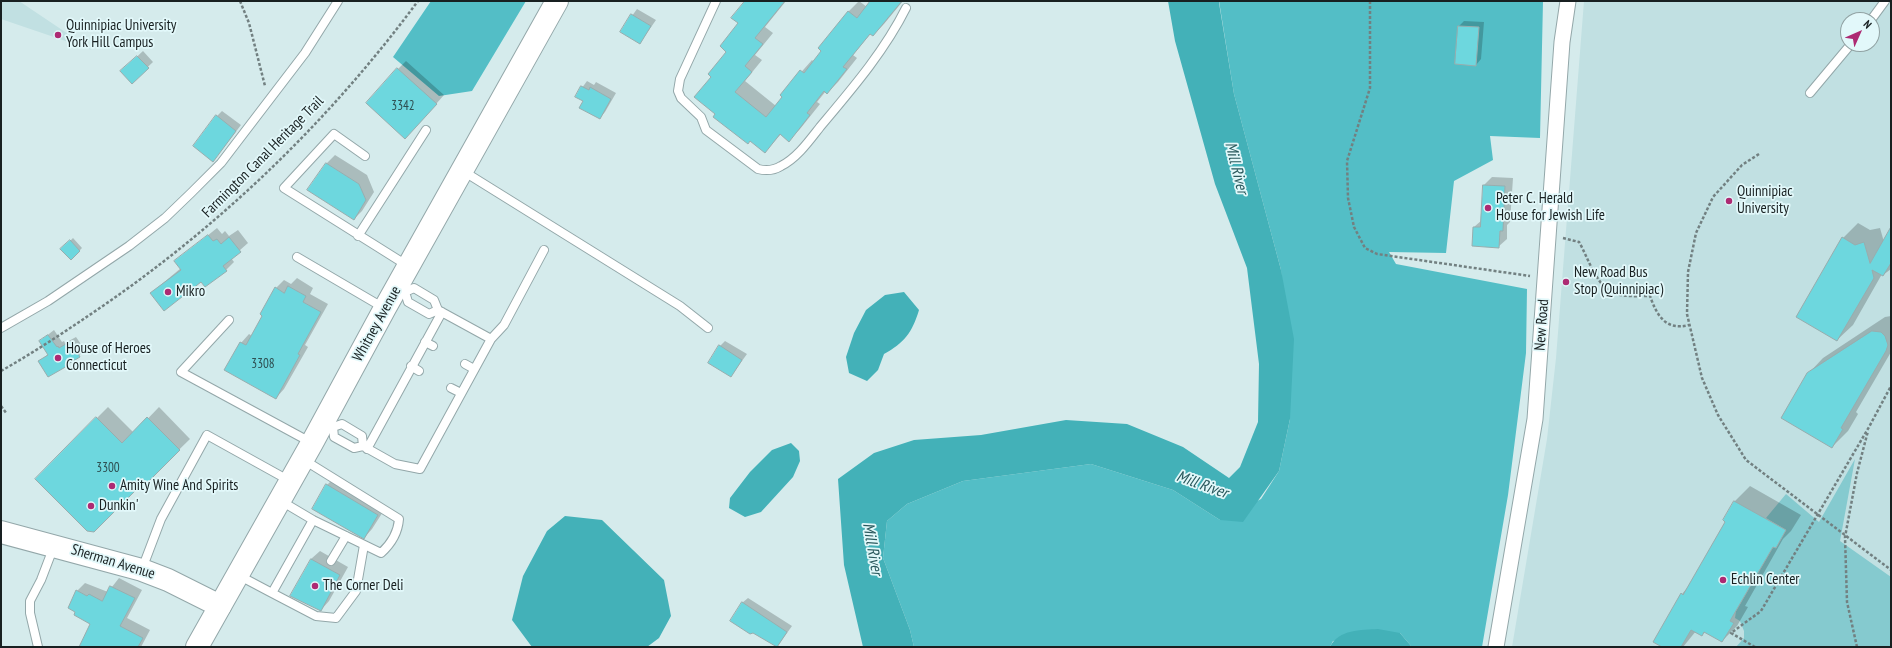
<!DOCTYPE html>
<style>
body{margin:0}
#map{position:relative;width:1892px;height:648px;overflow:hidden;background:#d5ebec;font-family:"PT Sans Narrow",sans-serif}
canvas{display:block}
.frame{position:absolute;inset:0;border:2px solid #182021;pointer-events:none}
.north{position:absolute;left:1840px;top:12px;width:40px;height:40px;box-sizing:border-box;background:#e2f8fa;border:1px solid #91a2a3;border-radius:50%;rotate:45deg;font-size:11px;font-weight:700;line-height:16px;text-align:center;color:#182021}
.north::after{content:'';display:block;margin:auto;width:14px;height:18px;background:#ad2a73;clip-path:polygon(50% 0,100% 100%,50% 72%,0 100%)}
</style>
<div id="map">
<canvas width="1892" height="648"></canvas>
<div class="frame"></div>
<div class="north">N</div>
</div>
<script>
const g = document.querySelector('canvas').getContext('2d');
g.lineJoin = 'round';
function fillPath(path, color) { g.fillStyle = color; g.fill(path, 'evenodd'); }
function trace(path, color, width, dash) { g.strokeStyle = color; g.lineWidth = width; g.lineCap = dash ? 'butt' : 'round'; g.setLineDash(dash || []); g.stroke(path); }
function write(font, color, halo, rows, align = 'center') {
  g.font = font + ' "PT Sans Narrow",sans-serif'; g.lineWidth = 3.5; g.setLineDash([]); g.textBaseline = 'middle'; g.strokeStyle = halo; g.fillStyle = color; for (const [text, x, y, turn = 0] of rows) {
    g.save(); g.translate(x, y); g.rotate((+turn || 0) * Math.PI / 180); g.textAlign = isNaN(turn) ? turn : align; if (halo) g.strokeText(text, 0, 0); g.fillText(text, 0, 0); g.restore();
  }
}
fillPath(new Path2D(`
 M1 1H19L92 50 1 19Z
 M1584 1H1891V647H1512L1547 439 1556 358ZM1848 20H1872V44H1848Z`), '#c1e0e2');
fillPath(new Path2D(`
 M1855 459 1840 541 1891 577V647H1736L1744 638V631L1740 621 1735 618 1736 611 1773 547 1776 548 1786 530 1766 518 1786 494 1819 522Z`), '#85cacf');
fillPath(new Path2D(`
 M431 1H526L472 91 439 96 393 57Z
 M1219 1H1543L1540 138 1490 136 1493 160 1454 181 1446 253 1389 252 1396 264 1527 289 1526 353 1508 495 1482 647H1412L1400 633 1333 641 1330 647H914L910 630 883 558 887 521 907 504 963 481 1091 464 1173 490 1220 520 1261 499 1279 471 1290 419 1281 270 1234 94Z`), '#53bec6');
fillPath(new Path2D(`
 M1168 1H1219V3L1234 94 1281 270 1294 339 1290 419 1279 471 1243 522 1220 520 1173 490 1091 464 963 481 907 504 887 521 883 558 910 630 914 647H863L844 565 838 479 874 453 914 440 981 435 1066 420 1127 424 1183 447 1229 478 1240 467 1258 422 1259 364 1247 268 1215 184 1175 41Z
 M904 292 919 310C912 333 904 343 884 354L878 370 867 381 849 373 846 357 854 333 866 310 885 295Z
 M791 443 799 451 800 461 793 477 761 512 745 517 729 508 730 498 750 472 772 450Z
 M565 516 602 520 664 580 671 616 659 638 647 647H532L512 620 523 576 547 531Z
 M1378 629 1400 633 1412 647H1330C1339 629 1361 630 1378 629Z`), '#43b1b8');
fillPath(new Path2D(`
 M746 1H786L765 27 773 33 755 55 762 60 745 81 776 106 784 97 781 95 812 60 814 62 848 12 859 1 867 7 872 1H903L884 24 873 35 871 33 853 55 857 58 838 82 827 93 826 91 817 102 820 104 800 129 789 140 781 134 765 152 716 113 712 77 728 52 740 23Z
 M637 9 656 20 640 43 621 31Z
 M1464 21 1484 22 1481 59 1476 65 1459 26Z
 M143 51 153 62 132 82 127 66Z
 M406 61 444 95 414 129 398 69Z
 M587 81 594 85 596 82 616 93 605 112 600 118 584 101 576 96Z
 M222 111 241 125 218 155 217 116Z
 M335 155 367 175 374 192 362 211 354 219 326 164Z
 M1492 177 1513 178 1510 222 1507 225V239L1498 247 1474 227 1482 220 1484 185Z
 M1858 223 1870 230 1880 228 1884 242 1891 229V269L1883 275 1882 274 1853 325 1837 340 1843 238Z
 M217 228 222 234 225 231 229 236 238 230 248 243 231 258 234 262 226 270 201 281 151 293 181 268 176 261Z
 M73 238 82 248 71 259 62 249Z
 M297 278 313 288 310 294 328 304 305 345 308 347 284 389 276 398 226 370 241 343 249 334 252 336 276 288 284 280 291 284Z
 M1891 316V352L1856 412 1858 414 1848 431 1832 447 1808 374 1823 358 1885 317Z
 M54 330 62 342 64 341 65 343 76 337 85 350 69 364 48 375 39 362 48 354 40 341Z
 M725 341 747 354 731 376 720 346Z
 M108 407 134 433 159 407 190 439 146 482 144 480 36 479Z
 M335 477 386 507 372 529 364 538 327 485Z
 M1750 486 1801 515 1791 531 1783 539 1745 606 1748 607 1737 626 1722 641 1706 631 1702 635 1696 631 1683 647H1664L1682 594 1688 587 1726 521 1724 520 1735 501Z
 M320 551 348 567 329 601 321 610 311 559Z
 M119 578 142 590 127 618 150 630 141 647H80L92 624 77 591 85 583 108 592Z
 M748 598 792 626 777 647 742 603Z`), '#0003');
const building = new Path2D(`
 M745 1H785L755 38 763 44 745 66 752 72 735 92 766 117 782 97 780 95 800 70 804 73 821 51 818 48 848 11 857 18 870 1H902L873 36 870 34 843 67 847 69 827 94 824 91 807 113 810 115 789 142 780 134 765 153 750 141 748 144 713 117 715 114 694 97 711 77 708 74 726 52 720 46 738 23 731 18Z
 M631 14 651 26 640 44 620 32Z
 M1458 26 1479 27 1476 66 1455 64Z
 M137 56 149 68 132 84 120 71Z
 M397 68 437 104 405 139 366 103Z
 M581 86 589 90 590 87 611 99 600 119 579 108 583 101 575 97Z
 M216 115 236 131 213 162 193 146Z
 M326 163 359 184 366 200 354 220 307 190Z
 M1483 185 1505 186 1503 231H1500L1499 248 1472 246 1473 227H1480Z
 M1891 227V263L1883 276 1872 270 1874 278 1837 341 1796 317 1842 237 1855 245 1864 242 1870 263Z
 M208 235 213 241 217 239 221 244 229 237 241 252 223 266 227 271 205 287 201 282 164 311 150 293 181 270 174 261Z
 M70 240 80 251 71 260 60 249Z
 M288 286 306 296 303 302 321 312 298 354 300 355 276 399 224 370 240 342 246 345 262 316 260 314 275 287 284 293Z
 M1872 331 1881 332 1885 336 1888 345 1886 351 1841 428 1843 429 1832 448 1781 418 1807 373Z
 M48 335 57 347 58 346 59 348 71 341 80 357 68 364 69 365 48 377 38 361 48 355 39 341Z
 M719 345 742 360 731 377 708 363Z
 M96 417 122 443 147 417 180 450 146 484 144 482 94 532 87 531 35 479Z
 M326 484 378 515 364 539 312 509Z
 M1734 501 1786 530 1776 548 1773 547 1730 621 1734 623 1722 642 1704 632 1702 636 1691 630 1681 647H1662L1653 642 1681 593 1683 595 1725 522 1723 520Z
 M311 559 340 575 321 611 290 596Z
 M110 586 135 598 120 626 143 638 138 647H79L90 624 74 615 75 612 68 608 76 590 87 596 89 594 102 601Z
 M742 602 787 632 777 647 753 633 750 634 730 621Z`);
fillPath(building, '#6dd7de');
trace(building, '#98adae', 1);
const lane = new Path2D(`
 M716 1 680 79 678 91 681 98 701 117 706 130 758 169C766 171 773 171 781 166 797 158 809 141 820 127 851 90 884 52 906 8
 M1871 20 1885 1
 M1810 93 1851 44
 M365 156 334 134 284 188 408 266
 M463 171 680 306 708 328
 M358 236 426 130
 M297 257 384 308
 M398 289 405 292 408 302 429 314 438 310 434 300 414 288 405 292
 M229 320 181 372 312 443
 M1 328 48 301 129 246 165 218 191 193 221 163 237 142 305 53 338 1
 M491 339 504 325 544 250
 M425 342 433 346
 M465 364 474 369
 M411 366 419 371
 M451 388 461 393
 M363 446 362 436 342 424 333 427 334 437 354 448 363 446 395 464 420 469 491 339 438 310
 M367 449 442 312
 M281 501 313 520 381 553C391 544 398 532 399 519L304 460
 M331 561 346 536
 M142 569 161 519 207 435 290 481
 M238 575 272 593 313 520
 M272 593 316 616 336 618 356 591 364 545
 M38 647 30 613V601L41 580 54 546`);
const street = new Path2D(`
 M1496 647 1535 419 1562 42 1568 1`);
const secondary = new Path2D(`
 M1 532 142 570 168 580 220 606`);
const highway = new Path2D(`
 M197 647 312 443 385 308 557 1`);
trace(lane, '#93a7a9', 10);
trace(street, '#93a7a9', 17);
trace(secondary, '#93a7a9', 24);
trace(highway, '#93a7a9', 24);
trace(new Path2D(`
 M240 1 249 23 265 86
 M1370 1V88L1347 161 1348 198 1354 227 1365 248 1377 254 1530 276
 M1759 154 1742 165 1713 197 1696 233 1688 272 1687 314 1702 378 1718 415 1746 460 1891 570
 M1563 238 1579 242C1588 257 1597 289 1616 294 1626 297 1639 296 1650 296 1657 316 1666 331 1689 325
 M1 371C31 354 60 335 88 316 215 231 327 124 418 1
 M1 406 7 414
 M1755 647 1731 633 1761 611 1869 427 1891 386
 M1857 647 1847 602 1845 537 1857 473 1868 431`), '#728081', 2.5, [3, 2]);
trace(lane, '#fff', 8);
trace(street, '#fff', 15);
trace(secondary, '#fff', 22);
trace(highway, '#fff', 22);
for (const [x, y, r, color] of [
 [58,35,4,"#ad2a73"],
 [1729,201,4,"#ad2a73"],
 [1488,208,4,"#ad2a73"],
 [1566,282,4,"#ad2a73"],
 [168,292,4,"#ad2a73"],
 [58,358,4,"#ad2a73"],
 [112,486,4,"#ad2a73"],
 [91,506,4,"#ad2a73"],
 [1723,580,4,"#ad2a73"],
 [315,586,4,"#ad2a73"]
]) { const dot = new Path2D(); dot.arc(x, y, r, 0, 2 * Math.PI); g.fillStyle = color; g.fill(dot); trace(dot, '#e2f8fa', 1.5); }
write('13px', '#2d4e50', null, [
 ["3342",403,106],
 ["3308",263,364],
 ["3300",108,468]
]);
write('15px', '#182021', '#e2f8fa', [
 ["Quinnipiac University",66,26],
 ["York Hill Campus",66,43],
 ["Quinnipiac",1737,192],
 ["University",1737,209],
 ["Peter C. Herald",1496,199],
 ["House for Jewish Life",1496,216],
 ["New Road Bus",1574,273],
 ["Stop (Quinnipiac)",1574,290],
 ["Mikro",176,292],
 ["House of Heroes",66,349],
 ["Connecticut",66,366],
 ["Amity Wine And Spirits",120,486],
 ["Dunkin'",99,506],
 ["Echlin Center",1731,580],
 ["The Corner Deli",323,586]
], 'left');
write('15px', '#182021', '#e2f8fa', [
 ["Farmington Canal Heritage Trail",263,157,-45],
 ["Whitney Avenue",377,324,-61],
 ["New Road",1542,325,-86],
 ["Sherman Avenue",113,562,17]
]);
write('italic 16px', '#2a595d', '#e2f8fa', [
 ["Mill River",1236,168,76],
 ["Mill River",1202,485,20],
 ["Mill River",872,549,80]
]);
</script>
